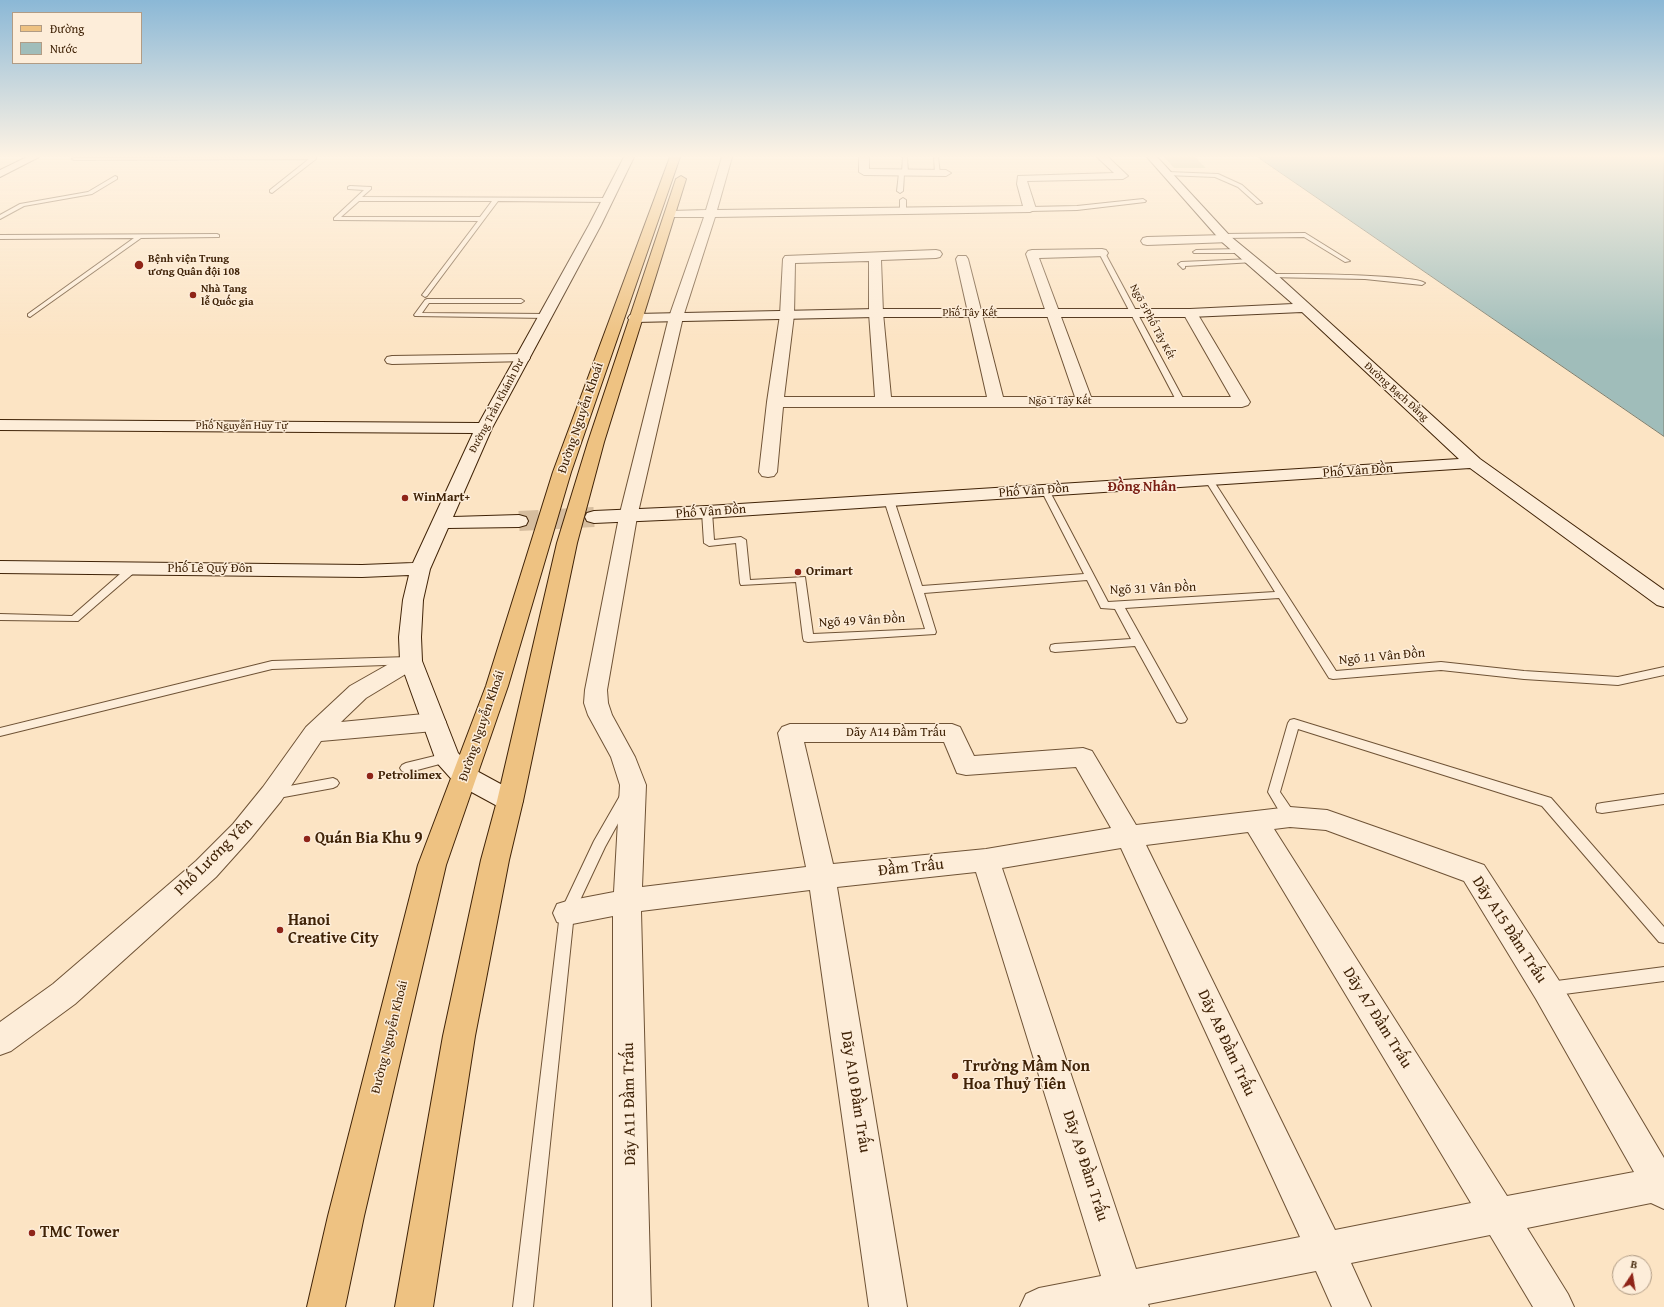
<!DOCTYPE html>
<meta charset="utf-8">
<style>
body{margin:0}
#map{position:relative;width:1664px;height:1307px;overflow:hidden;background:#fce4c4;font-family:"Gentium Book Plus",serif}
canvas{display:block}
.legend{position:absolute;left:12px;top:12px;width:130px;height:52px;box-sizing:border-box;background:#fdedd9;border:1px solid #b19c85;margin:0;padding:5px 7px;list-style:none;font-size:12px;color:#402307}
.legend li{display:flex;align-items:center;gap:8px;height:20px}
.legend b{width:20px;border:1px solid #b19c85}
.north{position:absolute;left:1612px;top:1255px;width:40px;height:40px;box-sizing:border-box;background:#fdedd9;border:1px solid #b19c85;border-radius:50%;rotate:12deg;font-size:11px;font-weight:700;line-height:16px;text-align:center;color:#402307}
.north::after{content:'';display:block;margin:auto;width:14px;height:18px;background:#8f2418;clip-path:polygon(50% 0,100% 100%,50% 72%,0 100%)}
</style>
<div id="map">
<canvas width="1664" height="1307"></canvas>
<ul class="legend">
<li><b style="height:5px;background:#eec282"></b>Đường</li>
<li><b style="height:11px;background:#a0bdba"></b>Nước</li>
</ul>
<div class="north">B</div>
</div>
<script>
const g = document.querySelector('canvas').getContext('2d');
g.lineJoin = 'round';
function fillPath(path, color) { g.fillStyle = color; g.fill(path, 'evenodd'); }
function trace(path, color, width, dash) { g.strokeStyle = color; g.lineWidth = width; g.lineCap = dash ? 'butt' : 'round'; g.setLineDash(dash || []); g.stroke(path); }
function write(font, color, halo, rows, align = 'center') {
  g.font = font + ' "Gentium Book Plus",serif'; g.lineWidth = 3; g.setLineDash([]); g.textBaseline = 'middle'; g.strokeStyle = halo; g.fillStyle = color; for (const [text, x, y, turn = 0] of rows) {
    g.save(); g.translate(x, y); g.rotate((+turn || 0) * Math.PI / 180); g.textAlign = isNaN(turn) ? turn : align; if (halo) g.strokeText(text, 0, 0); g.fillText(text, 0, 0); g.restore();
  }
}
fillPath(new Path2D(`
 M1164 157H1195L1206 168H1174Z`), '#c0c493');
const water = new Path2D(`
 M1258 157H1664V436Z`);
fillPath(water, '#a0bdba');
trace(water, '#7a7f72', 1);
trace(new Path2D(`
 M519 521 594 517`), '#d6bd9e', 20, [20, 10]);
const lane = new Path2D(`
 M316 157V159L272 193 270 192V190L309 159 74 160 72 159 74 158Z
 M903 157H907L908 173 904 174 903 191 900 193 897 191 899 173 902 172Z
 M934 157H938L940 174 935 173Z
 M1168 172 1218 174 1242 185 1262 203 1257 204 1238 187 1215 177 1166 175 1165 174Z
 M115 176 117 177V179L92 194 24 206 0 219V215L20 204 88 192Z
 M350 186 371 187V189L362 197 607 198 610 200 607 202 498 201 427 296 425 297 422 295 478 221 334 220V218L364 190 348 189V187ZM359 201H492L480 217H341Z
 M903 198 906 200V211L903 213 900 211V200Z
 M1143 199 1146 201 1145 202 1077 210 1030 211 1027 209 1030 207 1077 206Z
 M1305 233 1350 261 1345 262 1304 237 1224 238 1221 236 1224 234Z
 M217 234 219 235V237L141 238 30 317 28 316V314L134 238 0 239V235Z
 M1196 250 1239 249 1242 251 1239 253H1194L1193 252Z
 M1102 251 1105 253 1185 402 1184 404H1178L1177 402 1099 253Z
 M1252 259 1255 261 1254 262 1185 266V268L1183 269 1178 264 1181 262Z
 M1270 274C1313 274 1356 274 1399 278 1406 279 1419 279 1425 283L1422 285 1365 279 1268 277V275Z
 M427 299H521L524 301 521 303H429L422 313 546 314 549 316 546 318 415 316 414 315 425 300Z
 M1209 477 1213 480 1336 671 1441 662 1524 671 1618 677 1664 667V675L1618 685 1524 679 1441 670 1333 679 1329 678 1279 598 1125 608 1187 719 1185 722 1181 723 1177 722 1135 646 1055 652 1051 651 1050 648 1051 645 1055 644 1131 639 1115 609 1101 608 1087 580 924 593 936 632 935 634 808 642 804 641 803 638 796 582 741 585 740 583 736 543 709 546 704 543 702 512 707 509 712 512 714 540 741 537 746 540 750 580 805 577 813 634 925 629 884 500 886 498H892L894 500 922 586 1084 574 1041 490 1045 487 1049 490 1108 602 1275 592 1205 480Z
 M132 566 136 567 137 569 136 571 78 621 0 620V614L72 616 128 567Z
 M409 657 413 658 415 661 413 664 272 669 0 736V728L272 661Z
 M1294 719 1551 798 1664 927V943L1659 942 1542 806 1298 729 1280 792 1297 817 1295 821 1290 822 1285 821 1268 792 1288 723 1290 720Z
 M447 753 451 755 453 758 451 761 406 773 402 771 400 768 402 765 406 763Z
 M333 778 337 780 339 783 337 786 333 788 273 799 269 797 267 794 269 791 273 789Z
 M626 793 631 794 632 798 605 847 574 913 533 1307H513L560 913 594 841 621 794Z
 M1664 794V804L1602 813 1597 812 1596 808 1597 804 1602 803Z
 M1664 967V981L1549 996 1544 994 1541 989 1544 984 1549 982Z`);
const street = new Path2D(`
 M722 157H732L717 210 1023 206 1017 184 1018 176 1114 173 1097 157H1108L1128 176 1123 179 1027 181 1036 209 1030 212 715 217 683 317 637 517 607 690 608 703 612 715 635 757 646 785 642 887 806 867 778 733 782 727 790 724H952L960 727 974 756 1083 748 1092 751 1136 825 1290 807 1327 810 1484 865 1558 979 1664 1158V1209L1651 1203 1527 1228 1568 1294 1574 1307H1533L1490 1235 1351 1263 1371 1307H1332L1316 1271 1148 1304 1149 1307H1020L1026 1294 1039 1288 1101 1276 976 872 837 887 907 1307H869L810 890 641 911 651 1307H613V916L567 925 557 922 553 913 557 904 567 901 614 892 620 785 611 757 588 715 584 703 585 690 619 517 669 317 704 217H671L665 214 671 211 706 210ZM804 742H944L957 773 966 775 1076 767 1111 828 986 849 833 864ZM1290 827 1326 830 1464 881 1536 999 1634 1172 1507 1196 1274 829ZM1248 832 1471 1203 1335 1230 1146 845ZM1121 848 1300 1237 1136 1269 1002 868Z
 M859 157H869V169L946 170 951 173 946 176 864 175 859 172Z
 M1226 235 1230 236 1232 239 1230 242 1147 245 1143 244 1141 241 1143 238 1147 237Z
 M1102 249 1106 250 1108 253 1106 256 1039 258 1091 397H1231L1183 313 1185 310 1190 309 1195 310 1197 313 1250 402 1248 405 1242 407H783L777 472 774 476 768 477 762 476 759 472 767 402 780 315 783 259 785 256 936 250 940 251 942 254 940 257 936 258 881 260 883 313 891 397H987L956 259 958 256H966L968 259 1003 397H1075L1026 254 1028 251 1032 250ZM869 261V313L875 397H784L794 315 795 263Z
 M523 354 528 355 530 358 528 361 392 364 387 363 385 360 387 357 392 356Z
 M411 654 419 656 422 661 419 666 366 698 341 722 434 713 442 716 446 722 442 728 434 731 321 741 281 801 251 838 216 877 75 1004 11 1051 0 1055V1022L53 984 196 861 233 824 263 787 306 727 350 686 403 656Z`);
const secondary = new Path2D(`
 M27 157H39L0 177V170Z
 M624 157H634L601 225 492 428 453 517 519 515 526 517 528 521 526 525 519 527 448 528 430 569 423 600 421 637 422 661 458 753 473 769 519 794 523 801 519 808 510 811 501 808 455 783 438 764 435 758 400 661 399 637 403 600 409 575 362 577 0 573V561L362 565 413 563 473 433 0 430V420L479 423 589 225Z
 M1147 157H1157L1230 236 1275 273 1480 459 1664 590V607L1657 605 1470 468 707 518 594 523 587 521 585 517 587 513 594 511 707 506 1459 459 1302 312 1190 317H876L635 322 630 321 628 318 630 315 635 314 876 309H1190L1293 304 1222 242Z`);
const primary = new Path2D(`
 M670 157H680L571 472 508 686 446 865 364 1216 345 1307H307L328 1216 418 865 486 686 553 472Z
 M681 176 686 179 604 442 577 543 523 801 509 860 475 1036 433 1307H395L443 1036 481 860 497 801 557 543 588 442 676 179Z`);
trace(lane, '#6f5336', 2);
trace(street, '#6f5336', 2);
trace(secondary, '#402307', 2);
trace(primary, '#402307', 2);
fillPath(lane, '#fdedd9');
fillPath(street, '#fdedd9');
fillPath(secondary, '#fdedd9');
fillPath(primary, '#eec282');
const sky = g.createLinearGradient(0, 0, 0, 340);
sky.addColorStop(0, '#8bb8d6');
sky.addColorStop(0.46, '#fef3e4');
sky.addColorStop(1, '#fef3e400');
g.fillStyle = sky;
g.fillRect(0, 0, 1664, 340);
for (const [x, y, r, color] of [
 [139,265,5,"#8f2418"],
 [193,295,4,"#8f2418"],
 [405,498,4,"#8f2418"],
 [798,572,4,"#8f2418"],
 [370,776,4,"#8f2418"],
 [307,839,4,"#8f2418"],
 [280,930,4,"#8f2418"],
 [955,1076,4,"#8f2418"],
 [32,1233,4,"#8f2418"]
]) { const dot = new Path2D(); dot.arc(x, y, r, 0, 2 * Math.PI); g.fillStyle = color; g.fill(dot); trace(dot, '#fdedd9', 1.5); }
write('bold 11px', '#402307', '#fdedd9', [
 ["Bệnh viện Trung",148,259],
 ["ương Quân đội 108",148,272],
 ["Nhà Tang",201,289],
 ["lễ Quốc gia",201,302]
], 'left');
write('11px', '#402307', '#fdedd9', [
 ["Phố Tây Kết",970,313],
 ["Ngõ 5 Phố Tây Kết",1152,322,62],
 ["Đường Bạch Đằng",1396,392,42],
 ["Ngõ 1 Tây Kết",1060,401],
 ["Đường Trần Khánh Dư",497,406,-62],
 ["Phố Nguyễn Huy Tự",242,426]
]);
write('13px', '#402307', '#fdedd9', [
 ["Đường Nguyễn Khoái",581,418,-71],
 ["Phố Vân Đồn",1358,471,-4],
 ["Phố Vân Đồn",1034,491,-4],
 ["Phố Vân Đồn",711,512,-4],
 ["Phố Lê Quý Đôn",210,569],
 ["Ngõ 31 Vân Đồn",1153,589,-2],
 ["Ngõ 49 Vân Đồn",862,621,-3],
 ["Ngõ 11 Vân Đồn",1382,657,-5],
 ["Đường Nguyễn Khoái",482,726,-71],
 ["Dãy A14 Đầm Trấu",896,733],
 ["Đường Nguyễn Khoái",390,1037,-76]
]);
write('bold 13px', '#402307', '#fdedd9', [
 ["WinMart+",413,498],
 ["Orimart",806,572],
 ["Petrolimex",378,776]
], 'left');
write('bold 14px', '#7a1f14', '#fdedd9', [
 ["Đồng Nhân",1142,487]
]);
write('bold 16px', '#402307', '#fdedd9', [
 ["Quán Bia Khu 9",315,839],
 ["Hanoi",288,921],
 ["Creative City",288,939],
 ["Trường Mầm Non",963,1067],
 ["Hoa Thuỷ Tiên",963,1085],
 ["TMC Tower",40,1233]
], 'left');
write('16px', '#402307', '#fdedd9', [
 ["Phố Lương Yên",214,857,-45],
 ["Đầm Trấu",911,868,-6],
 ["Dãy A15 Đầm Trấu",1509,930,57],
 ["Dãy A7 Đầm Trấu",1377,1018,58],
 ["Dãy A8 Đầm Trấu",1226,1043,65],
 ["Dãy A10 Đầm Trấu",855,1092,81],
 ["Dãy A11 Đầm Trấu",630,1104,-91],
 ["Dãy A9 Đầm Trấu",1085,1166,72]
]);
</script>
